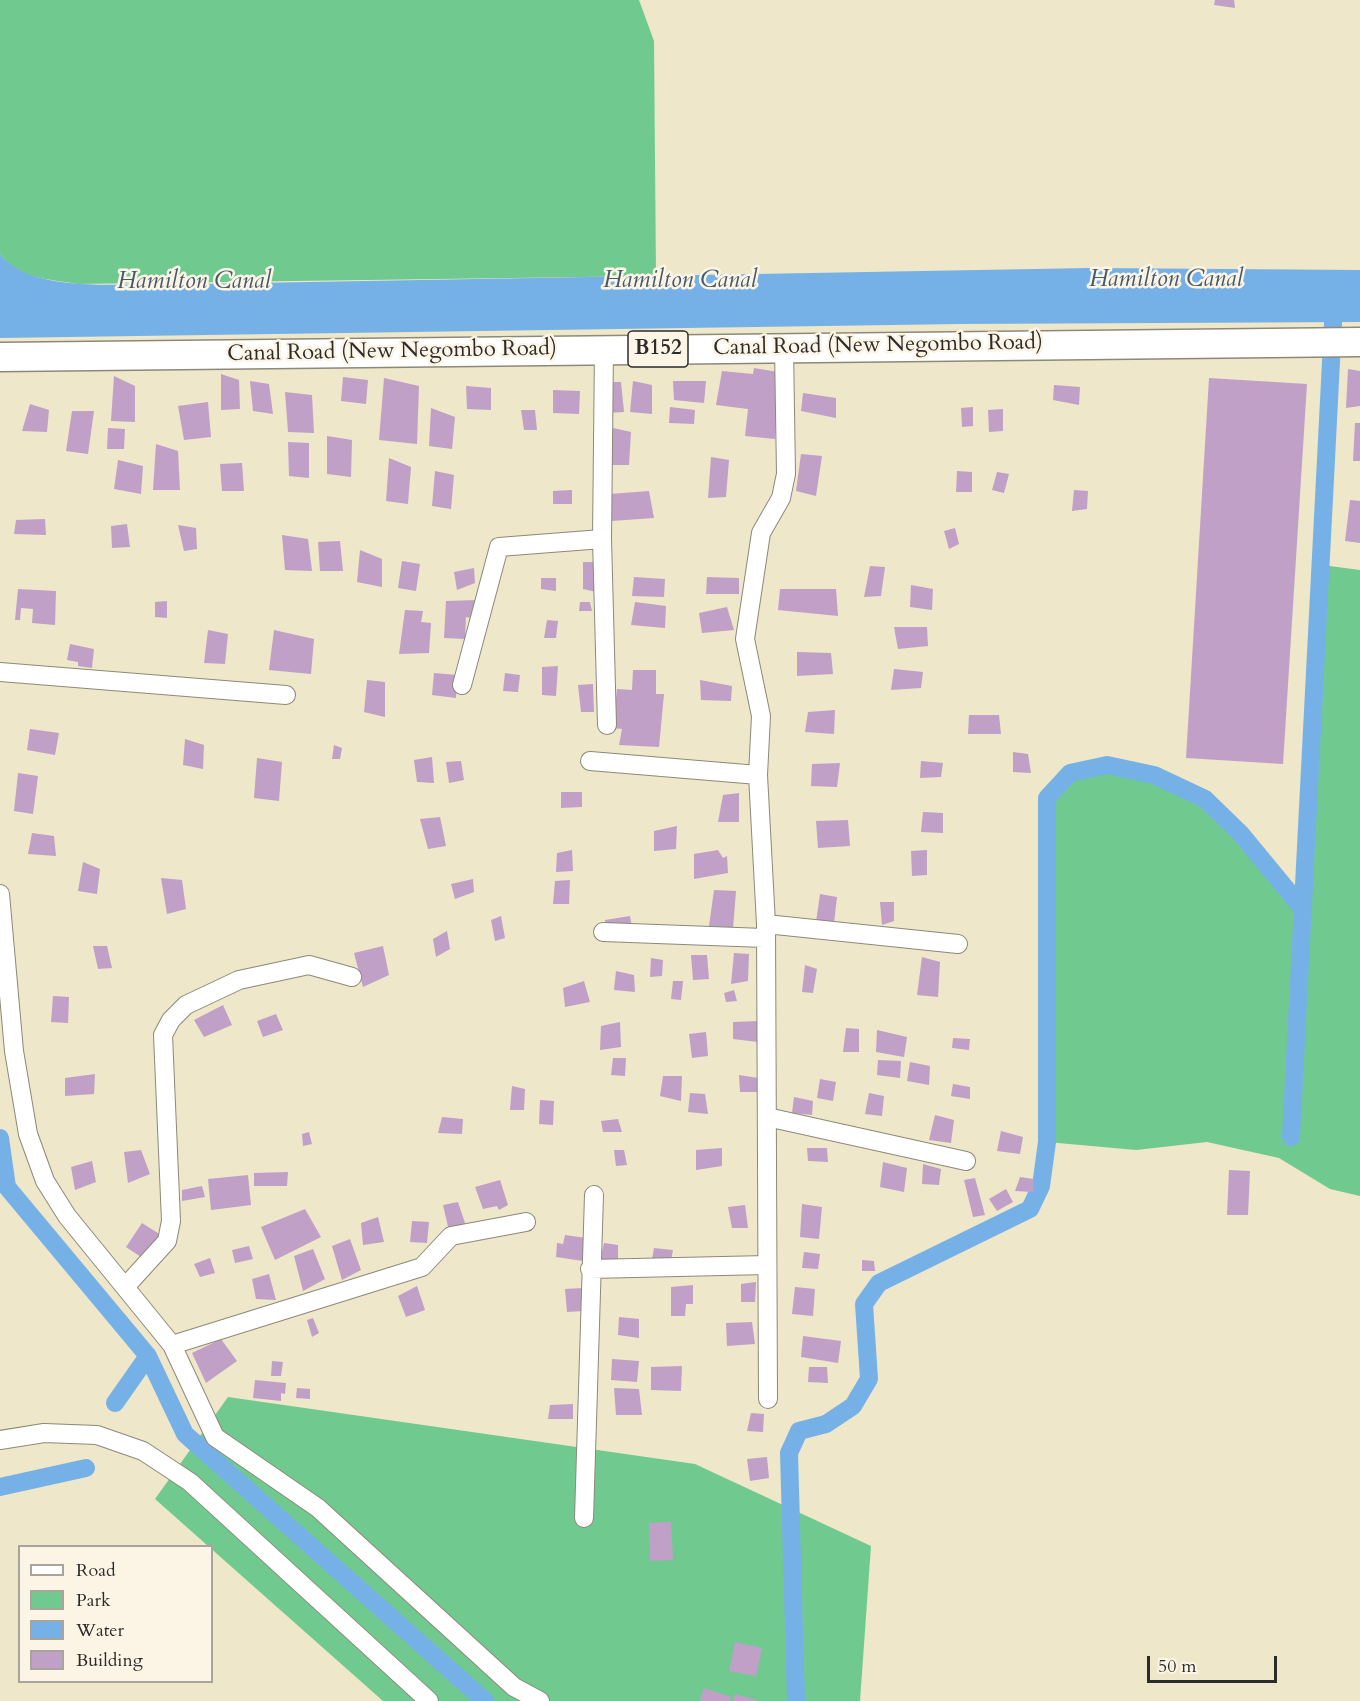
<!DOCTYPE html>
<style>
body{margin:0}
#map{position:relative;width:1360px;height:1701px;overflow:hidden;background:#eee7c9;font-family:Cardo,serif}
canvas{display:block}
.legend{position:absolute;left:18px;top:1545px;width:195px;height:138px;box-sizing:border-box;background:#fcf5e5;border:2px solid #a8a49b;margin:0;padding:8px 10px;list-style:none;font-size:18px;color:#2b2b2b}
.legend li{display:flex;align-items:center;gap:12px;height:30px}
.legend b{width:30px;border:2px solid #a8a49b}
.scale{position:absolute;left:1147px;top:1656px;width:130px;height:27px;box-sizing:border-box;border:3px solid #2b2b2b;border-top:0;padding-left:8px;font-size:18px;line-height:21px;white-space:nowrap;color:#2b2b2b;-webkit-text-stroke:4px #fcf5e5;paint-order:stroke}
</style>
<div id="map">
<canvas width="1360" height="1701"></canvas>
<ul class="legend">
<li><b style="height:8px;background:#fff"></b>Road</li>
<li><b style="height:16px;background:#70ca90"></b>Park</li>
<li><b style="height:16px;background:#75b1e6"></b>Water</li>
<li><b style="height:16px;background:#c0a0c7"></b>Building</li>
</ul>
<div class="scale">50 m</div>
</div>
<script>
const g = document.querySelector('canvas').getContext('2d');
g.lineJoin = 'round';
function fillPath(path, color) { g.fillStyle = color; g.fill(path, 'evenodd'); }
function trace(path, color, width, dash) { g.strokeStyle = color; g.lineWidth = width; g.lineCap = dash ? 'butt' : 'round'; g.setLineDash(dash || []); g.stroke(path); }
function write(font, color, halo, rows, align = 'center') {
  g.font = font + ' Cardo,serif'; g.lineWidth = 5; g.setLineDash([]); g.textBaseline = 'middle'; g.strokeStyle = halo; g.fillStyle = color; for (const [text, x, y, turn = 0] of rows) {
    g.save(); g.translate(x, y); g.rotate((+turn || 0) * Math.PI / 180); g.textAlign = isNaN(turn) ? turn : align; if (halo) g.strokeText(text, 0, 0); g.fillText(text, 0, 0); g.restore();
  }
}
fillPath(new Path2D(`
 M0 0H639L654 41 656 276 77 284C49 279 18 279 0 254Z
 M1322 565 1360 570V1196L1330 1189 1279 1158 1207 1142 1136 1150 1047 1142V798C1054 790 1061 780 1069 774 1085 764 1114 767 1132 770 1227 790 1241 847 1302 907Z
 M228 1397 695 1464 871 1546 860 1701H383L155 1499Z`), '#70ca90');
fillPath(new Path2D(`
 M0 254C27 290 101 284 142 285L1090 268 1360 270V322L960 324 0 338Z`), '#75b1e6');
trace(new Path2D(`
 M1291 1137 1334 304
 M0 1138 7 1187 148 1356 185 1434 485 1701
 M115 1403 148 1356
 M0 1487 86 1468
 M796 1701 789 1453 799 1431 826 1424 853 1406 869 1379 864 1304 879 1283 1030 1209 1041 1186 1047 1142V798L1070 773 1107 765 1154 775 1205 799 1241 834 1302 908`), '#75b1e6', 18);
fillPath(new Path2D(`
 M1215 0H1234L1235 8 1214 5Z
 M754 368 778 372 775 439 745 436 748 409 716 405 722 371 753 374Z
 M1348 369 1360 371V406L1346 408Z
 M221 374 239 380 240 409 221 410Z
 M114 376 135 386V422L111 421Z
 M343 377 368 380 366 404 341 401Z
 M384 378 419 386 417 444 379 440Z
 M1209 378 1307 384 1283 764 1186 758Z
 M250 381 269 384 273 414 253 411Z
 M633 381 652 385V414L630 412Z
 M673 381H706L704 403 674 400Z
 M609 382H621L624 412 607 413Z
 M1054 385 1080 387 1079 405 1053 400Z
 M466 386 491 388V410L467 409Z
 M553 390 580 391 579 414 553 413Z
 M285 392 312 395 314 433 288 432Z
 M803 393 836 398V418L801 411Z
 M208 402 211 437 184 440 178 406Z
 M30 404 49 410 47 432 22 431Z
 M670 407 695 410 694 424 669 423Z
 M973 407V426L962 427 961 408Z
 M431 408 455 417 452 449 429 446Z
 M1003 409V431L989 432 988 410Z
 M521 410H535L537 430H524Z
 M72 411H94L88 454 66 451Z
 M1355 423H1360V461H1353Z
 M108 428 125 429 124 449H107Z
 M613 428 631 432 629 465H609Z
 M327 436 352 440 351 477 327 474Z
 M288 442 309 443V478L289 476Z
 M156 444 178 451 180 490H153Z
 M801 454 822 456 816 496 796 491Z
 M711 457 729 460 726 497 708 498Z
 M389 458 411 467 408 504 386 501Z
 M118 460 143 466 141 494 114 489Z
 M242 463 244 491H222L220 464Z
 M435 471 454 475 451 509 432 506Z
 M957 471 972 472V492H956Z
 M997 472 1009 474 1004 493 992 490Z
 M572 490V504H553V491Z
 M1074 490 1088 491 1087 509 1072 511Z
 M649 491 654 518 611 521 610 494Z
 M1350 500 1360 501V543L1345 541Z
 M45 519 46 535 14 534 16 520Z
 M127 524 130 547 112 548 111 526Z
 M178 525 196 528 197 549 184 551Z
 M955 528 959 544 949 549 944 531Z
 M282 535 308 539 312 571 285 570Z
 M340 541 343 571H320L318 542Z
 M360 550 382 559V587L357 582Z
 M402 561 420 564 416 591 398 588Z
 M583 562H596V592L583 589Z
 M870 566 885 567 881 596 864 597Z
 M474 568 475 583 457 590 454 572Z
 M634 577 665 579 664 597 632 596Z
 M707 577 739 578V594H706Z
 M541 578H556V591L541 589Z
 M911 585 933 589 932 610 910 607Z
 M18 589 56 591 55 625 32 623 33 609 21 608 20 620H15Z
 M780 589H836L838 616 778 610Z
 M477 600 475 619 466 617 465 639 444 638 446 601Z
 M167 601V618L155 617V602Z
 M580 602H590L592 611H579Z
 M635 602 666 606 665 628 631 625Z
 M727 607 734 630 702 633 699 613Z
 M405 610 423 611 421 622 431 623 429 653 399 654Z
 M547 620 558 621 556 638H544Z
 M894 627H927L928 646 898 649Z
 M208 630 228 634 225 664 204 663Z
 M274 630 314 639 311 674 269 670Z
 M70 644 94 649 92 668 78 666V662L67 660Z
 M797 652 831 653 833 674 797 676Z
 M558 666 556 696 542 695V667Z
 M894 669 923 672 921 688 891 690Z
 M633 670H656V694H664L659 747 619 745 622 729 613 728 617 689 632 690Z
 M434 673 457 675 456 698 432 695Z
 M505 673 520 675 518 692 503 691Z
 M367 680 385 682V717L364 712Z
 M700 680 732 686 731 701 701 700Z
 M593 684 594 712H581L578 685Z
 M835 710 834 734 805 732 808 712Z
 M969 715H999L1001 734H968Z
 M30 729 59 733 55 755 27 750Z
 M185 739 204 745 203 769 183 765Z
 M334 745 342 748 340 759H332Z
 M1013 752 1028 754 1031 773 1013 772Z
 M432 757 434 783 417 782 414 760Z
 M257 758 282 762 279 801 254 798Z
 M461 761 464 780 449 783 446 762Z
 M921 761 943 763 941 777 920 778Z
 M840 763 837 787 811 786 812 764Z
 M18 773 38 776 33 814 14 811Z
 M561 792H582V807L561 808Z
 M739 793V822H718L723 795Z
 M923 812 943 813V833L921 832Z
 M440 817 446 846 428 849 420 819Z
 M848 820 850 846 818 848 816 821Z
 M677 826 676 849 654 851V831Z
 M32 833 54 836 56 856 28 854Z
 M572 850 573 871 556 872 557 853Z
 M718 850 723 858 727 856 728 873 694 879V854Z
 M927 850V875L912 876 911 851Z
 M83 862 100 869 97 894 78 891Z
 M161 878 182 880 186 909 167 914Z
 M473 879 474 892 455 899 451 884Z
 M570 880 569 904H553L555 881Z
 M714 890 736 891 733 929 709 926Z
 M820 894 837 897 834 923 816 922Z
 M880 902H894V921L882 925Z
 M501 916 505 938 495 941 491 920Z
 M630 916 632 928H606L605 920Z
 M447 931 450 949 436 957 433 939Z
 M93 946H107L112 968 98 969Z
 M383 946 389 975 363 987 354 953Z
 M734 953 749 954 748 981 731 984Z
 M691 955H707L709 979 693 980Z
 M922 957 940 962 938 997 917 995Z
 M651 958 663 960 662 976 650 977Z
 M805 965 817 969 813 993 802 992Z
 M616 971 634 975 635 992 614 990Z
 M584 981 590 1002 565 1007 563 988Z
 M673 981H683L681 1000 671 999Z
 M734 990 737 1001 726 1002 724 993Z
 M53 996 69 997 68 1023 51 1022Z
 M223 1005 232 1025 204 1037 194 1020Z
 M276 1014 283 1030 263 1037 257 1021Z
 M758 1021V1042L733 1039V1022Z
 M620 1022 621 1047 600 1050 601 1026Z
 M846 1028 859 1029V1052H843Z
 M877 1030 907 1037 904 1057 876 1052Z
 M706 1032 708 1056 692 1058 689 1034Z
 M953 1038 970 1039 969 1050 952 1048Z
 M613 1058H626L625 1076 611 1075Z
 M878 1060 901 1061 900 1078 877 1075Z
 M910 1062 930 1066 929 1085 907 1081Z
 M95 1074 94 1094 65 1096V1078Z
 M739 1075 758 1078V1092H740Z
 M663 1076H682L681 1101 660 1096Z
 M820 1079 836 1082 833 1101 817 1098Z
 M953 1084 970 1087V1099L951 1096Z
 M512 1086 525 1089 524 1110H510Z
 M690 1093 705 1094 708 1114 688 1112Z
 M869 1093 884 1096 882 1116 865 1114Z
 M794 1097 813 1101 812 1115 792 1113Z
 M540 1100 554 1101 553 1125 539 1124Z
 M935 1115 954 1120 951 1143 929 1140Z
 M442 1117 463 1119 462 1134 438 1133Z
 M618 1119 622 1132H603L601 1121Z
 M1001 1131 1023 1137 1020 1154 997 1151Z
 M309 1132 312 1144 303 1146 302 1134Z
 M722 1148V1166L696 1170V1150Z
 M807 1148H827L828 1162 808 1161Z
 M141 1150 150 1174 128 1183 124 1152Z
 M614 1150H624L627 1165 616 1166Z
 M92 1161 96 1182 75 1190 71 1167Z
 M883 1162 907 1168 904 1192 880 1187Z
 M923 1164 941 1169 939 1185 922 1184Z
 M1229 1170 1250 1171 1248 1215H1227Z
 M288 1172 287 1186H254V1173Z
 M248 1175 251 1205 211 1210 208 1179Z
 M1020 1177 1034 1179 1033 1192 1015 1191Z
 M975 1178 985 1215 973 1217 964 1180Z
 M500 1180 508 1205 499 1210 497 1206 483 1209 475 1187Z
 M202 1186 205 1197 182 1201V1190Z
 M1006 1189 1013 1202 997 1211 989 1199Z
 M458 1202 466 1226 449 1231 443 1205Z
 M802 1204 822 1207 819 1239 800 1237Z
 M745 1205 748 1228H732L728 1207Z
 M305 1209 321 1237 275 1260 261 1227Z
 M378 1217 384 1242 363 1245 361 1223Z
 M412 1221 429 1222 427 1243 410 1242Z
 M142 1223 161 1235 144 1259 126 1247Z
 M565 1235 586 1238 583 1261 556 1257 557 1243 563 1244Z
 M350 1239 361 1270 342 1280 332 1246Z
 M604 1243 618 1245V1263L600 1261Z
 M249 1246 253 1259 235 1263 232 1250Z
 M654 1248 673 1250 671 1261 652 1259Z
 M313 1249 325 1279 303 1291 294 1256Z
 M804 1252 820 1254 818 1269 802 1268Z
 M210 1258 215 1273 200 1277 194 1264Z
 M862 1260 874 1261 875 1271H862Z
 M269 1274 276 1300 256 1299 252 1279Z
 M756 1282 755 1302H741V1284Z
 M693 1285V1304H686L685 1316H671V1287Z
 M417 1286 425 1310 406 1317 398 1296Z
 M795 1287 815 1289 813 1316 792 1314Z
 M583 1288 584 1311 567 1312 565 1289Z
 M619 1317 639 1319V1338L618 1335Z
 M313 1318 319 1333 312 1337 307 1320Z
 M752 1322 755 1344 727 1346 726 1323Z
 M803 1336 841 1341 838 1363 801 1357Z
 M221 1339 237 1361 206 1383 192 1353Z
 M612 1359 639 1361 637 1382 611 1380Z
 M272 1361 283 1362 281 1376H271Z
 M682 1366 681 1391 651 1390V1367Z
 M809 1367H827L828 1383 808 1382Z
 M255 1380 286 1383 285 1394 281 1393V1401L253 1398Z
 M297 1388 310 1389V1399L296 1398Z
 M614 1388 639 1389 642 1415H616Z
 M573 1404V1419H548L550 1405Z
 M751 1413 764 1414 763 1432 747 1431Z
 M767 1457 769 1478 750 1481 747 1459Z
 M671 1522 673 1560 650 1561 649 1523Z
 M735 1642 762 1648 756 1676 729 1671Z
 M704 1688 731 1697 730 1701H700Z
 M735 1694 757 1700V1701H733Z`), '#c0a0c7');
const street = new Path2D(`
 M604 349 602 539 607 725
 M0 672 286 695
 M462 685 499 547 602 539
 M590 761 758 775
 M0 894 14 1051 28 1134 45 1181 67 1216 172 1345 215 1437 318 1508 514 1687 540 1701
 M766 924 958 944
 M603 932 764 938
 M767 1117 966 1161
 M590 1269 767 1265
 M126 1286 167 1241 171 1221 163 1035 171 1020 186 1005 239 980 309 965 352 977
 M172 1345 422 1267 451 1236 526 1222
 M768 1399 766 924 758 775 761 716 745 639 761 533 781 498 786 474 784 347
 M0 1440 44 1433 97 1435 143 1451 190 1482 429 1701
 M584 1518 594 1195`);
const primary = new Path2D(`
 M0 357 1360 342`);
trace(street, '#8c897a', 20);
trace(primary, '#8c897a', 31);
trace(street, '#fff', 18);
trace(primary, '#fff', 28);
for (const [x, y, w] of [
 [658,349,60]
]) { const box = new Path2D(); box.roundRect(x - w / 2, y - 18, w, 36, 4.5); g.fillStyle = '#fcf5e5'; g.fill(box); trace(box, '#2b2b2b', 1.5); }
write('bold 21px', '#2b2b2b', null, [
 ["B152",658,349]
]);
write('22px', '#2b2b2b', '#fcf5e5', [
 ["Canal Road (New Negombo Road)",878,346,-1],
 ["Canal Road (New Negombo Road)",392,352,-1]
]);
write('italic 24px', '#455a6c', '#fcf5e5', [
 ["Hamilton Canal",1166,280],
 ["Hamilton Canal",680,281],
 ["Hamilton Canal",194,282]
]);
</script>
